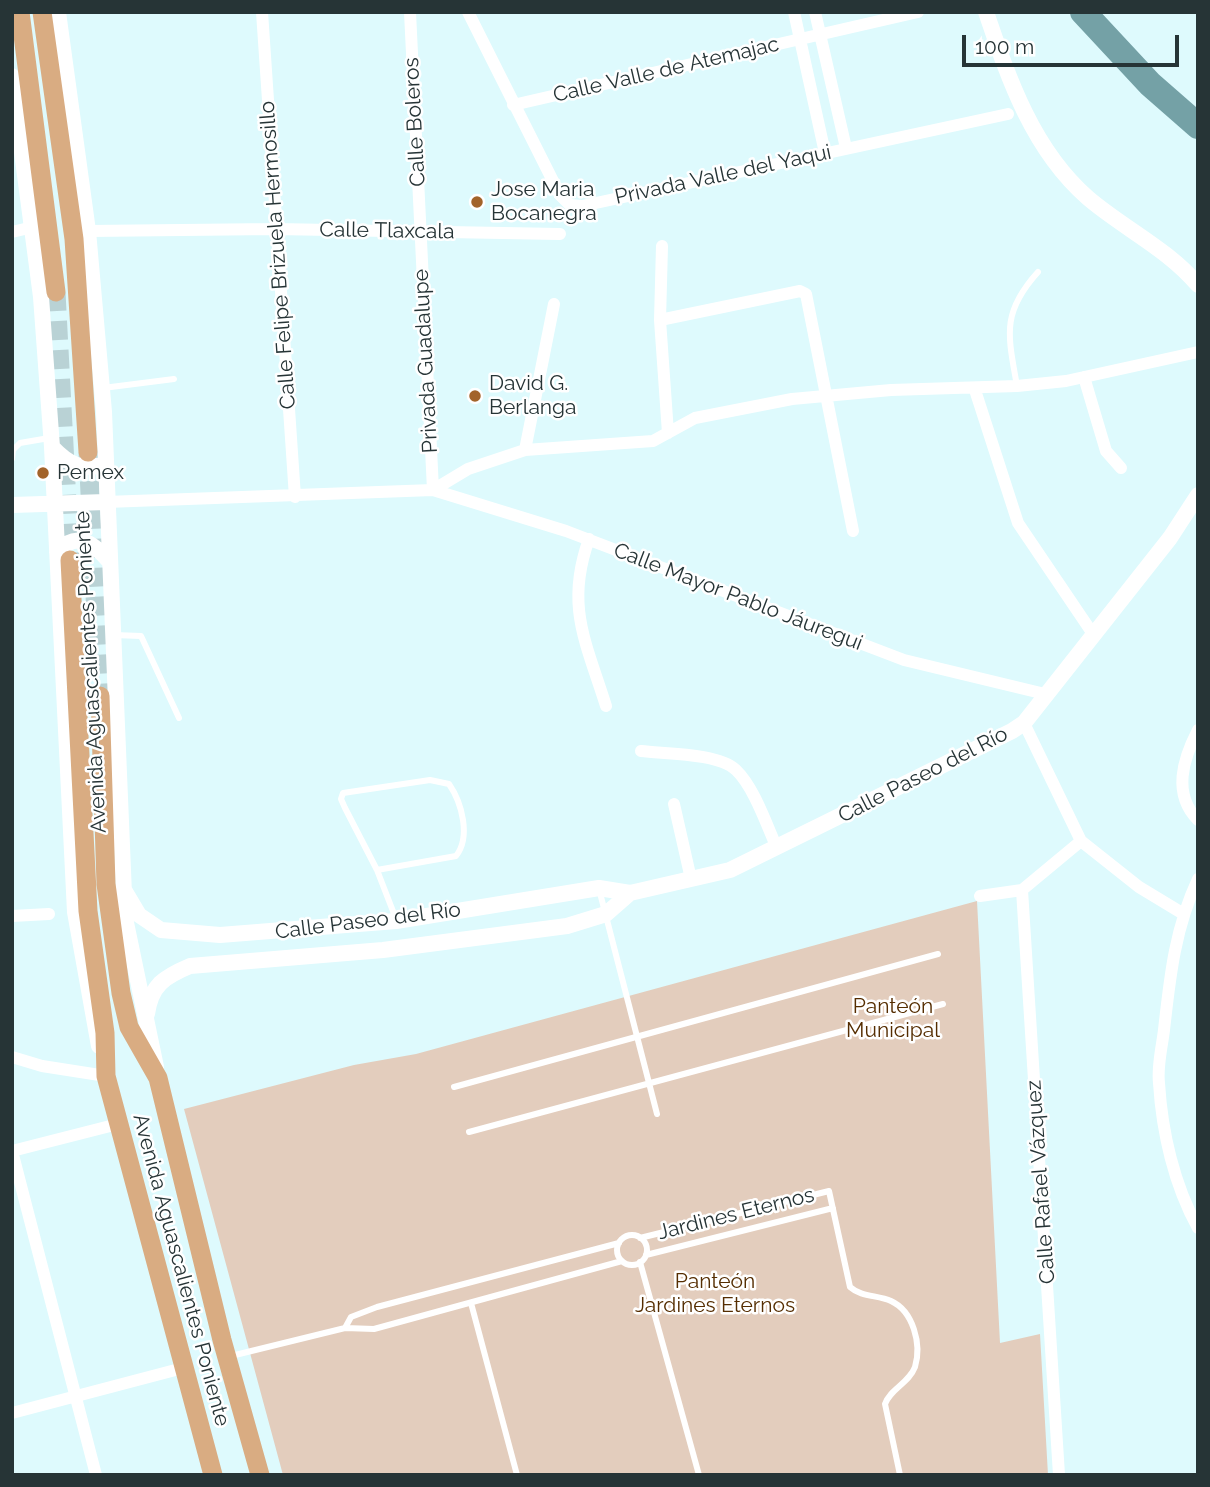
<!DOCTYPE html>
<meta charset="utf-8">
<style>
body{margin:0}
#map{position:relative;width:1210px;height:1487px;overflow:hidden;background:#defafd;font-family:Raleway,sans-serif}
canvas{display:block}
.frame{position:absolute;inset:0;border:14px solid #263436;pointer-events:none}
.scale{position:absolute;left:962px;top:35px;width:217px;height:32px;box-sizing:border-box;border:4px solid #263436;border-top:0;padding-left:9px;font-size:21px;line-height:24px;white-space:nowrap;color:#263436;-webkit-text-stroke:5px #fff;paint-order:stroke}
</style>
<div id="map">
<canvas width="1210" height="1487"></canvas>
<div class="frame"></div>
<div class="scale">100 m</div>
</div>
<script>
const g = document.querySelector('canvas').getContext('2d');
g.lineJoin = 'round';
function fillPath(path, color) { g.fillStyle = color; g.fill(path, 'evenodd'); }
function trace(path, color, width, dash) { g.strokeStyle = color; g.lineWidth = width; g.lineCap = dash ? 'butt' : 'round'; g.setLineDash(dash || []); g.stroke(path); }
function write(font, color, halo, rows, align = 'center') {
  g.font = font + ' Raleway,sans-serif'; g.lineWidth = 5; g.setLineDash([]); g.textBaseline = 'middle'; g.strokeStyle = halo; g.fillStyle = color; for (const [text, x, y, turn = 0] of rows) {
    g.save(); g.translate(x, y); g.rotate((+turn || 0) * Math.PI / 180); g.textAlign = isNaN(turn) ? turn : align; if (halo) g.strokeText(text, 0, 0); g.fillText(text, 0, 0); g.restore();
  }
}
fillPath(new Path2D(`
 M977 901 1000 1343 1040 1334 1048 1475H283L184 1109 354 1065 416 1054Z`), '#e3cdbd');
trace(new Path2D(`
 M1083 12 1150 84 1198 126`), '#74a1a6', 26);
trace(new Path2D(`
 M56 292 70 560
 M88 452 100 696`), '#b9d2d5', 19, [19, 10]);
trace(new Path2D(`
 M1017 386C1008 335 1001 313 1038 272
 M103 388 174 379
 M12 459 13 450 20 443 49 438
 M114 635 141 636 179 718
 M377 870 456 856C471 837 462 803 449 784L430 780 343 793 341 799 345 808 377 870 396 919
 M599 889 657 1114
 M454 1087 938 954
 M469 1132 943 1004
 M617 1250a15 15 0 1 1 30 0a15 15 0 1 1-30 0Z
 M640 1238 829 1191 850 1287C861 1297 878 1295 891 1301 913 1311 922 1344 915 1367 909 1383 890 1389 885 1404L900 1475
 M646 1255 833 1208
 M640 1262 699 1475
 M471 1303 517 1475
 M345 1328 351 1317 377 1307 619 1243
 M231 1356 345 1328 374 1329 622 1261`), '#fff', 6);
trace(new Path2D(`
 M262 12 295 497
 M410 12 433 490 566 531 904 660 1045 694
 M468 12 560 195 570 205 582 206 1008 114
 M794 12 825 153
 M815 12 846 148
 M513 105 918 12
 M88 231 275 229 560 234
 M12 232 33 227
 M662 246 660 320 668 433
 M660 320 800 291 806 294 853 531
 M1084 377 1106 451 1121 468
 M975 390 1018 523 1093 634
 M525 450 554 304
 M106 502 433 490 468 469 525 450 653 441 695 418 792 399 891 390 1017 386 1066 381 1198 352
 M589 539C565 606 586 642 606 706
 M1024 723 1081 841 1139 887 1182 913
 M1198 730C1183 759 1172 794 1198 820
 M641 751C666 754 719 753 736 770 754 787 767 826 777 848
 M674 804 691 879
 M1198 879C1175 928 1170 976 1164 1030 1162 1047 1157 1066 1159 1083 1162 1132 1174 1185 1198 1228
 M1022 890 1059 1475
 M1022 890 1081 841
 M980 896 1022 890
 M12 916 49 914
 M12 1057 42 1066 106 1076
 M12 1151 96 1475
 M12 1151 118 1124
 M12 1413 183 1368`), '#fff', 12);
trace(new Path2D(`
 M58 12 88 231 104 412 125 918 156 1067
 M986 12C1009 80 1033 150 1088 198 1123 228 1168 249 1198 285
 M12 76 41 297 52 447 75 912 99 1046
 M52 447C69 465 82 471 106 464
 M12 505 106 502
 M57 552C77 530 93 543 109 561
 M123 888 139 915 161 930 220 935 396 921 599 888 630 893 730 870 1012 731 1024 723 1170 538 1198 495
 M147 1014C151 985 164 977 190 966L383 950 567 926 606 914 630 893`), '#fff', 16);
trace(new Path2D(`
 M20 12 56 292
 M42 12 74 239 88 452
 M70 560 88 911 105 1033 106 1076 213 1475
 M100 696 106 884 121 993 129 1027 158 1078 222 1340 260 1475`), '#d9ac82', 19);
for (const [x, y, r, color] of [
 [477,202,7,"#a2632a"],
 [475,396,7,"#a2632a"],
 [43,473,7,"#a2632a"]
]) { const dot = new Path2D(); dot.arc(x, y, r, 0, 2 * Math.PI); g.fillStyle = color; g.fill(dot); trace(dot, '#fff', 2.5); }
write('21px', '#263436', '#fff', [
 ["Calle Valle de Atemajac",666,70,-13],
 ["Calle Boleros",415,122,-93],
 ["Privada Valle del Yaqui",723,175,-12],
 ["Calle Tlaxcala",387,231,1],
 ["Calle Felipe Brizuela Hermosillo",278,255,-94],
 ["Privada Guadalupe",426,361,-93],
 ["Calle Mayor Pablo Jáuregui",738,597,21],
 ["Avenida Aguascalientes Poniente",91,672,-93],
 ["Calle Paseo del Río",923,775,-27],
 ["Calle Paseo del Río",368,921,-7],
 ["Calle Rafael Vázquez",1041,1182,-94],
 ["Jardines Eternos",736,1214,-14],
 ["Avenida Aguascalientes Poniente",181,1270,75]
]);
write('21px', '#263436', '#fff', [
 ["Jose Maria",491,190],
 ["Bocanegra",491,214],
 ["David G.",489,384],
 ["Berlanga",489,408],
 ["Pemex",57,473]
], 'left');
write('21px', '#552d01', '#fff', [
 ["Panteón",893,1007],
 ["Municipal",893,1031],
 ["Panteón",715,1282],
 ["Jardines Eternos",715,1306]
]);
</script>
